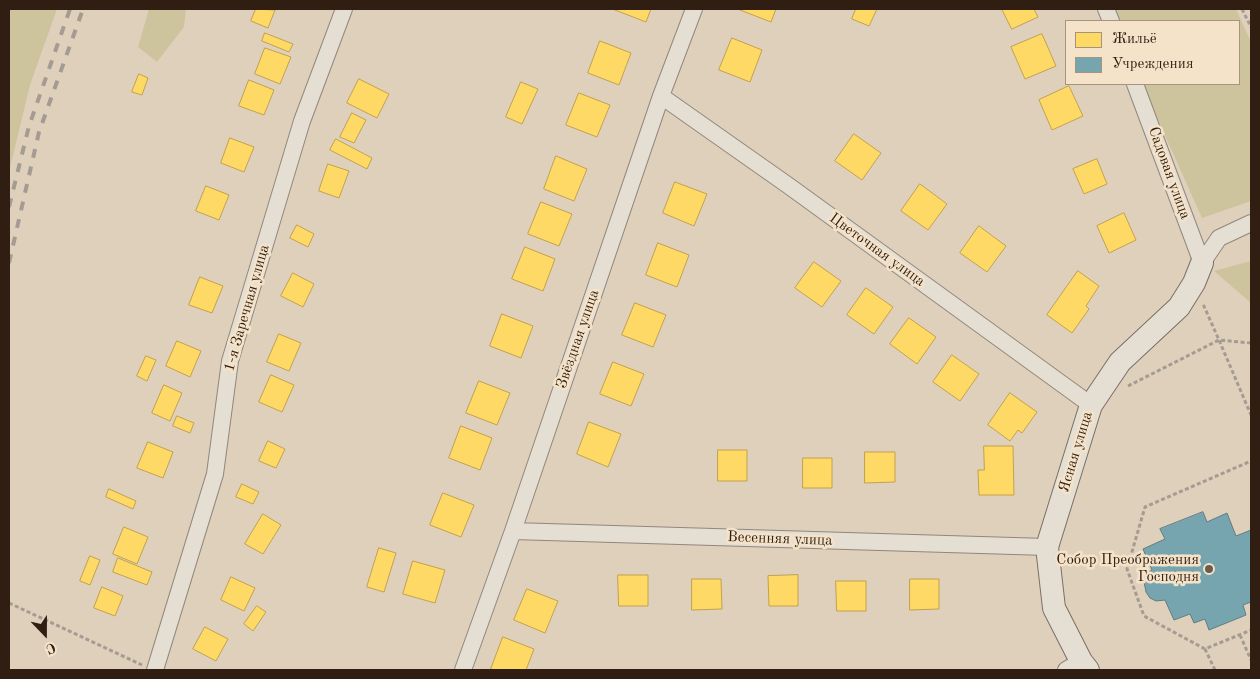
<!DOCTYPE html>
<meta charset="utf-8">
<style>
body{margin:0}
#map{position:relative;width:1260px;height:679px;overflow:hidden;background:#dfd0bb;font-family:"Old Standard TT",serif}
canvas{display:block}
.frame{position:absolute;inset:0;border:10px solid #301e13;pointer-events:none}
.legend{position:absolute;left:1065px;top:20px;width:175px;height:65px;box-sizing:border-box;background:#f4e3c9;border:1px solid #a69480;margin:0;padding:6px 9px;list-style:none;font-size:15px;color:#301e13}
.legend li{display:flex;align-items:center;gap:10px;height:25px}
.legend b{width:25px;border:1px solid #a69480}
.north{position:absolute;left:20px;top:609px;width:50px;height:50px;-webkit-text-stroke:4px #f4e3c9;paint-order:stroke;rotate:158deg;font-size:14px;font-weight:700;line-height:20px;text-align:center;color:#301e13}
.north::after{content:'';display:block;margin:auto;width:18px;height:22px;background:#301e13;clip-path:polygon(50% 0,100% 100%,50% 72%,0 100%)}
</style>
<div id="map">
<canvas width="1260" height="679"></canvas>
<div class="frame"></div>
<ul class="legend">
<li><b style="height:14px;background:#ffd966"></b>Жильё</li>
<li><b style="height:14px;background:#76a5af"></b>Учреждения</li>
</ul>
<div class="north">С</div>
</div>
<script>
const g = document.querySelector('canvas').getContext('2d');
g.lineJoin = 'round';
function fillPath(path, color) { g.fillStyle = color; g.fill(path, 'evenodd'); }
function trace(path, color, width, dash) { g.strokeStyle = color; g.lineWidth = width; g.lineCap = dash ? 'butt' : 'round'; g.setLineDash(dash || []); g.stroke(path); }
function write(font, color, halo, rows, align = 'center') {
  g.font = font + ' "Old Standard TT",serif'; g.lineWidth = 5; g.setLineDash([]); g.textBaseline = 'middle'; g.strokeStyle = halo; g.fillStyle = color; for (const [text, x, y, turn = 0] of rows) {
    g.save(); g.translate(x, y); g.rotate((+turn || 0) * Math.PI / 180); g.textAlign = isNaN(turn) ? turn : align; if (halo) g.strokeText(text, 0, 0); g.fillText(text, 0, 0); g.restore();
  }
}
fillPath(new Path2D(`
 M9 9H57L30 85 9 172Z
 M149 9H186L184 27 157 62 138 47Z
 M1108 9H1236L1251 42V201L1202 218 1142 84H1239V21H1113Z
 M1251 261V303L1214 271Z`), '#cdc49e');
const homes = new Path2D(`
 M256 9 275 10 268 28 251 21Z
 M616 9H651L646 22 615 10Z
 M740 9H776L771 22 740 10Z
 M856 9H877L869 26 852 19Z
 M1002 9H1034L1038 17 1012 29Z
 M265 33 293 44 289 52 262 41Z
 M1042 34 1056 66 1025 79 1011 47Z
 M732 38 762 50 750 82 719 70Z
 M600 41 631 53 619 85 588 73Z
 M265 48 291 57 280 84 255 74Z
 M139 74 148 78 142 95 132 92Z
 M359 79 389 94 377 118 347 103Z
 M249 80 274 90 264 115 239 106Z
 M521 82 538 89 522 124 506 117Z
 M1069 86 1083 116 1052 130 1039 100Z
 M579 93 610 105 597 137 566 125Z
 M352 113 366 120 354 143 340 137Z
 M854 134 881 153 862 180 835 161Z
 M230 138 254 147 244 172 221 163Z
 M336 139 372 158 367 169 330 150Z
 M556 156 587 169 574 201 544 189Z
 M1097 159 1107 184 1084 194 1073 169Z
 M328 164 349 171 339 198 319 191Z
 M675 182 707 194 694 226 663 213Z
 M920 184 947 204 928 230 901 211Z
 M206 186 229 195 219 220 196 211Z
 M541 202 572 214 559 246 528 234Z
 M1124 213 1136 240 1109 253 1097 226Z
 M297 225 314 234 308 247 290 238Z
 M979 226 1006 246 987 272 960 253Z
 M658 243 689 255 677 287 646 275Z
 M525 247 555 259 543 291 512 279Z
 M814 262 841 281 822 307 795 288Z
 M1078 271 1099 286 1086 306 1089 309 1072 333 1047 315Z
 M293 273 314 284 303 307 281 296Z
 M200 277 223 286 212 313 189 305Z
 M866 288 893 307 874 334 847 315Z
 M635 303 666 315 653 347 622 335Z
 M502 314 533 326 521 358 490 346Z
 M909 318 936 337 917 364 890 344Z
 M279 334 301 343 289 371 267 362Z
 M177 341 201 351 190 377 166 366Z
 M952 355 979 374 960 401 933 382Z
 M146 356 156 360 147 381 137 376Z
 M613 362 644 374 631 406 600 394Z
 M271 375 294 385 282 412 259 402Z
 M479 381 510 393 497 425 466 413Z
 M164 385 182 393 170 421 152 413Z
 M1010 393 1037 412 1022 433 1018 430 1010 441 988 425Z
 M177 416 194 423 190 433 173 426Z
 M589 422 621 434 608 467 577 454Z
 M461 426 492 438 480 470 449 458Z
 M268 441 285 449 276 468 259 461Z
 M148 442 173 452 163 478 137 468Z
 M984 446H1013L1014 495H979L978 470H984Z
 M718 450H747V481H718Z
 M865 452H895V482L865 483Z
 M803 458H832V488H803Z
 M242 484 259 492 253 504 236 497Z
 M109 489 136 501 133 509 106 497Z
 M443 493 474 505 461 537 430 525Z
 M263 514 281 525 263 554 245 544Z
 M124 527 148 537 137 564 113 554Z
 M379 548 396 553 384 592 367 587Z
 M90 556 100 560 90 585 80 581Z
 M118 558 152 572 147 585 113 572Z
 M413 561 445 570 435 603 403 594Z
 M618 575H648V606H619Z
 M798 575V606H769L768 576Z
 M231 577 255 588 244 611 221 600Z
 M692 579H721L722 609 692 610Z
 M910 579H939V609L910 610Z
 M836 581H866V611H837Z
 M102 587 123 596 115 616 94 608Z
 M527 589 558 601 545 633 514 620Z
 M257 606 266 612 253 631 244 624Z
 M205 627 228 639 216 661 193 649Z
 M503 637 534 649 526 670H495L491 669Z`);
fillPath(homes, '#ffd966');
trace(homes, '#c1a14d', 1);
const public = new Path2D(`
 M1203 512 1207 522 1227 513 1236 536 1251 530V602L1243 605 1246 615 1209 630 1205 619 1194 623 1190 614 1174 620 1165 600 1156 601 1150 598 1146 592 1144 582 1147 573 1152 570 1143 549 1165 539 1160 529Z`);
fillPath(public, '#76a5af');
trace(public, '#617c80', 1);
const street = new Path2D(`
 M1106 9 1111 21
 M1135 84 1202 263
 M661 96 789 186 1091 405
 M1202 263 1219 238 1251 223
 M513 531 1047 547
 M155 670 215 474 230 361 302 121 344 9
 M463 670 513 531 661 96 694 9
 M1066 670 1081 661`);
const secondary = new Path2D(`
 M1088 670 1081 661 1054 608 1047 547 1091 405 1120 362 1179 307 1194 283 1202 263`);
trace(street, '#92877b', 18);
trace(secondary, '#7a6f64', 24);
trace(new Path2D(`
 M1242 9 1251 27
 M1251 343 1219 340 1251 415
 M1128 386 1219 340 1203 304
 M9 603 142 665
 M1240 635 1251 660
 M1205 649 1144 616 1127 569 1145 507 1251 461
 M1215 670 1205 649 1251 630`), '#a49c93', 3, [4, 2.5]);
trace(street, '#e5ded3', 16);
trace(secondary, '#e5ded3', 22);
trace(new Path2D(`
 M9 207 29 126 70 9
 M9 263 39 132 83 9`), '#a49c93', 4, [9, 9]);
for (const [x, y, r, color] of [
 [1209,569,5,"#6d5c4e"]
]) { const dot = new Path2D(); dot.arc(x, y, r, 0, 2 * Math.PI); g.fillStyle = color; g.fill(dot); trace(dot, '#f4e3c9', 2); }
write('15px', '#301e13', '#f4e3c9', [
 ["Садовая улица",1169,173,70],
 ["Цветочная улица",877,250,36],
 ["1-я Заречная улица",247,308,-74],
 ["Звёздная улица",578,339,-71],
 ["Ясная улица",1076,452,-73],
 ["Весенняя улица",780,539,2]
]);
write('15px', '#301e13', '#f4e3c9', [
 ["Собор Преображения",1199,560],
 ["Господня",1199,577]
], 'right');
</script>
